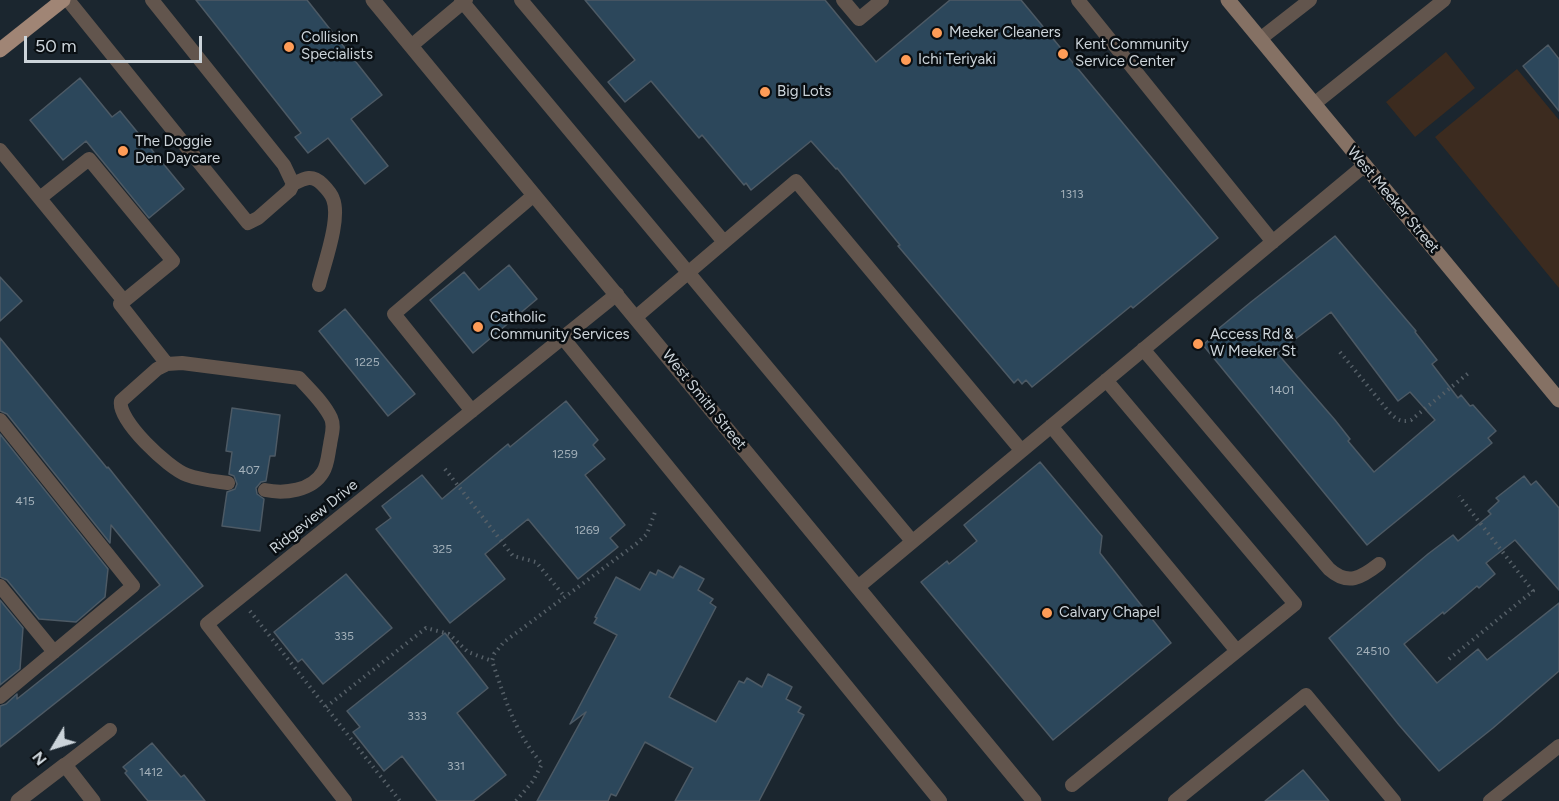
<!DOCTYPE html>
<style>
body{margin:0}
#map{position:relative;width:1559px;height:801px;overflow:hidden;background:#1b262f;font-family:Figtree,sans-serif}
canvas{display:block}
.north{position:absolute;left:24px;top:717px;width:60px;height:60px;-webkit-text-stroke:4px #090e12;paint-order:stroke;rotate:232deg;font-size:16px;font-weight:700;line-height:24px;text-align:center;color:#ccd4da}
.north::after{content:'';display:block;margin:auto;width:21px;height:27px;background:#ccd4da;clip-path:polygon(50% 0,100% 100%,50% 72%,0 100%)}
.scale{position:absolute;left:24px;top:36px;width:178px;height:27px;box-sizing:border-box;border:3px solid #ccd4da;border-top:0;padding-left:8px;font-size:18px;line-height:21px;white-space:nowrap;color:#ccd4da;-webkit-text-stroke:4px #090e12;paint-order:stroke}
</style>
<div id="map">
<canvas width="1559" height="801"></canvas>
<div class="north">N</div>
<div class="scale">50 m</div>
</div>
<script>
const g = document.querySelector('canvas').getContext('2d');
g.lineJoin = 'round';
function fillPath(path, color) { g.fillStyle = color; g.fill(path, 'evenodd'); }
function trace(path, color, width, dash) { g.strokeStyle = color; g.lineWidth = width; g.lineCap = dash ? 'butt' : 'round'; g.setLineDash(dash || []); g.stroke(path); }
function write(font, color, halo, rows, align = 'center') {
  g.font = font + ' Figtree,sans-serif'; g.lineWidth = 5; g.setLineDash([]); g.textBaseline = 'middle'; g.strokeStyle = halo; g.fillStyle = color; for (const [text, x, y, turn = 0] of rows) {
    g.save(); g.translate(x, y); g.rotate((+turn || 0) * Math.PI / 180); g.textAlign = isNaN(turn) ? turn : align; if (halo) g.strokeText(text, 0, 0); g.fillText(text, 0, 0); g.restore();
  }
}
fillPath(new Path2D(`
 M1446 52 1475 88 1415 137 1386 102Z
 M1517 69 1559 120V288L1435 137Z`), '#3c2b1f');
const building = new Path2D(`
 M196 0H307L382 95 351 119 388 166 365 184 328 138 308 153 295 137 301 133Z
 M585 0H825L876 62 950 0H1021L1218 238 1133 308 1131 306 1032 387 1026 380 1022 384 1018 379 1014 383 898 246 900 245 837 168 836 169 811 141 751 190 746 183 744 185 702 135 699 138 651 81 625 102 608 82 635 60Z
 M1548 45 1559 59V111L1523 66Z
 M80 78 112 117 120 111 184 189 149 218 86 141 63 160 30 120Z
 M1335 236 1416 331 1415 332 1437 360 1432 364 1458 398 1461 395 1470 406 1473 405 1496 431 1488 438 1492 443 1367 545 1203 345 1213 336 1212 334 1251 302ZM1331 312 1398 401 1410 392 1435 420 1374 472 1348 441 1350 439 1335 420 1277 353Z
 M509 265 537 299 473 353 430 300 464 272 479 290Z
 M0 277 22 301 0 321Z
 M345 309 415 394 388 416 319 331Z
 M0 338 107 468 108 467 203 586 0 747V706L6 704 17 694V699L160 585 111 525 110 543 7 414 0 411Z
 M566 401 598 440 593 445 605 459 585 475 625 525 610 538 618 547 578 579 528 519 485 554 505 579 450 623 376 529 391 518 382 506 422 475 442 499 508 444 510 447Z
 M232 408 280 415 275 456H270L266 481 261 482 256 488 257 494 264 499 260 531 222 526 227 492 235 489 237 484 234 476 229 474 232 452 226 451Z
 M0 434 108 569 105 597 76 622 39 619 7 580 0 577Z
 M1040 462 1102 536 1100 553 1171 643 1053 740 921 582 947 561 949 564 977 541 964 525Z
 M1524 476 1531 485 1536 481 1559 508V590L1515 540 1486 563 1495 574 1479 588 1477 586 1444 614 1443 612 1404 644 1437 683 1478 649 1487 660 1559 603V671L1493 728 1439 771 1399 725 1329 638 1428 554 1453 535 1458 541 1491 514 1488 511 1499 501 1496 498Z
 M680 566 704 579 698 590 713 599 710 603 716 607 669 697 716 722 739 681 744 683 747 678 762 687 768 674 792 687 786 699 801 707 798 712 804 715 759 801H675L693 768 645 742 616 796 611 794 608 801H537L586 712 570 724 617 635 594 623 597 618 595 617 616 577 640 590 650 572 656 575 658 570 673 578Z
 M346 574 392 628 323 684 302 659 298 662 274 632Z
 M0 600 23 628 20 669 0 685Z
 M445 633 488 688 457 713 506 775 473 801H437L402 756 384 771 353 732 360 727 347 711Z
 M152 743 181 777 184 775 205 801H148L125 773 127 771 123 767Z
 M1303 770 1329 801H1265Z`);
fillPath(building, '#2c475b');
trace(building, '#4d5a65', 1.5);
trace(new Path2D(`
 M1340 352 1389 412C1396 419 1401 423 1411 420L1471 371
 M445 469 513 556 536 562 565 597
 M250 611 400 801
 M1449 659 1533 591 1459 496
 M326 707 426 628 449 634 468 652 492 661
 M516 801 533 781 542 764C514 731 506 701 492 661L494 654 504 642 636 544 647 534 655 512`), '#555f67', 4, [1.5, 4.5]);
trace(new Path2D(`
 M68 0 248 223 258 218 290 190 293 184 284 165 152 0
 M461 0 912 541
 M521 0 724 242
 M843 0 859 19 882 0
 M1078 0 1273 242
 M1260 39 1310 0
 M411 46 466 0
 M1314 104 1444 0
 M0 150 124 301 120 304 167 364
 M293 184C305 178 312 174 322 184 326 188 331 193 333 199 341 219 324 264 319 285
 M40 198 89 159 173 261 124 301
 M636 317 796 181 1021 450
 M563 338 940 801
 M1143 349 1329 569C1348 586 1361 578 1379 564
 M472 411 394 314 534 195
 M0 420 133 586 0 697
 M1051 426 1237 651
 M228 483C215 481 200 480 187 475 168 468 117 420 121 401L157 369 167 364 182 363 299 378C310 390 324 403 331 418 335 427 331 436 330 445 328 454 328 464 323 472 312 491 284 494 265 490
 M0 586 54 652
 M858 587 1365 165
 M65 765 110 730
 M1072 785 1295 604 1106 380
 M345 801 207 624 617 294
 M1175 801 1306 695 1394 801
 M1490 801 1559 746`), '#62554d', 14);
trace(new Path2D(`
 M373 0 1034 801
 M18 801 65 765 93 801`), '#62554d', 15);
trace(new Path2D(`
 M1228 0 1559 400`), '#857164', 15);
trace(new Path2D(`
 M0 50 63 0`), '#a08575', 15);
for (const [x, y, r, color] of [
 [937,33,6,"#fe9c57"],
 [289,47,6,"#fe9c57"],
 [1063,54,6,"#fe9c57"],
 [906,60,6,"#fe9c57"],
 [765,92,6,"#fe9c57"],
 [123,151,6,"#fe9c57"],
 [478,327,6,"#fe9c57"],
 [1198,344,6,"#fe9c57"],
 [1047,613,6,"#fe9c57"]
]) { const dot = new Path2D(); dot.arc(x, y, r, 0, 2 * Math.PI); g.fillStyle = color; g.fill(dot); trace(dot, '#090e12', 2); }
write('12px', '#a4b1ba', null, [
 ["1313",1072,194],
 ["1225",367,362],
 ["1401",1282,390],
 ["1259",565,454],
 ["407",249,470],
 ["415",25,501],
 ["1269",587,530],
 ["325",442,549],
 ["335",344,636],
 ["24510",1373,651],
 ["333",417,716],
 ["331",456,766],
 ["1412",151,772]
]);
write('15px', '#ccd4da', '#090e12', [
 ["Meeker Cleaners",949,33],
 ["Collision",301,38],
 ["Specialists",301,55],
 ["Kent Community",1075,45],
 ["Service Center",1075,62],
 ["Ichi Teriyaki",918,60],
 ["Big Lots",777,92],
 ["The Doggie",135,142],
 ["Den Daycare",135,159],
 ["Catholic",490,318],
 ["Community Services",490,335],
 ["Access Rd &",1210,335],
 ["W Meeker St",1210,352],
 ["Calvary Chapel",1059,613]
], 'left');
write('15px', '#ccd4da', '#090e12', [
 ["West Meeker Street",1393,200,50],
 ["West Smith Street",704,400,51],
 ["Ridgeview Drive",314,517,-39]
]);
</script>
